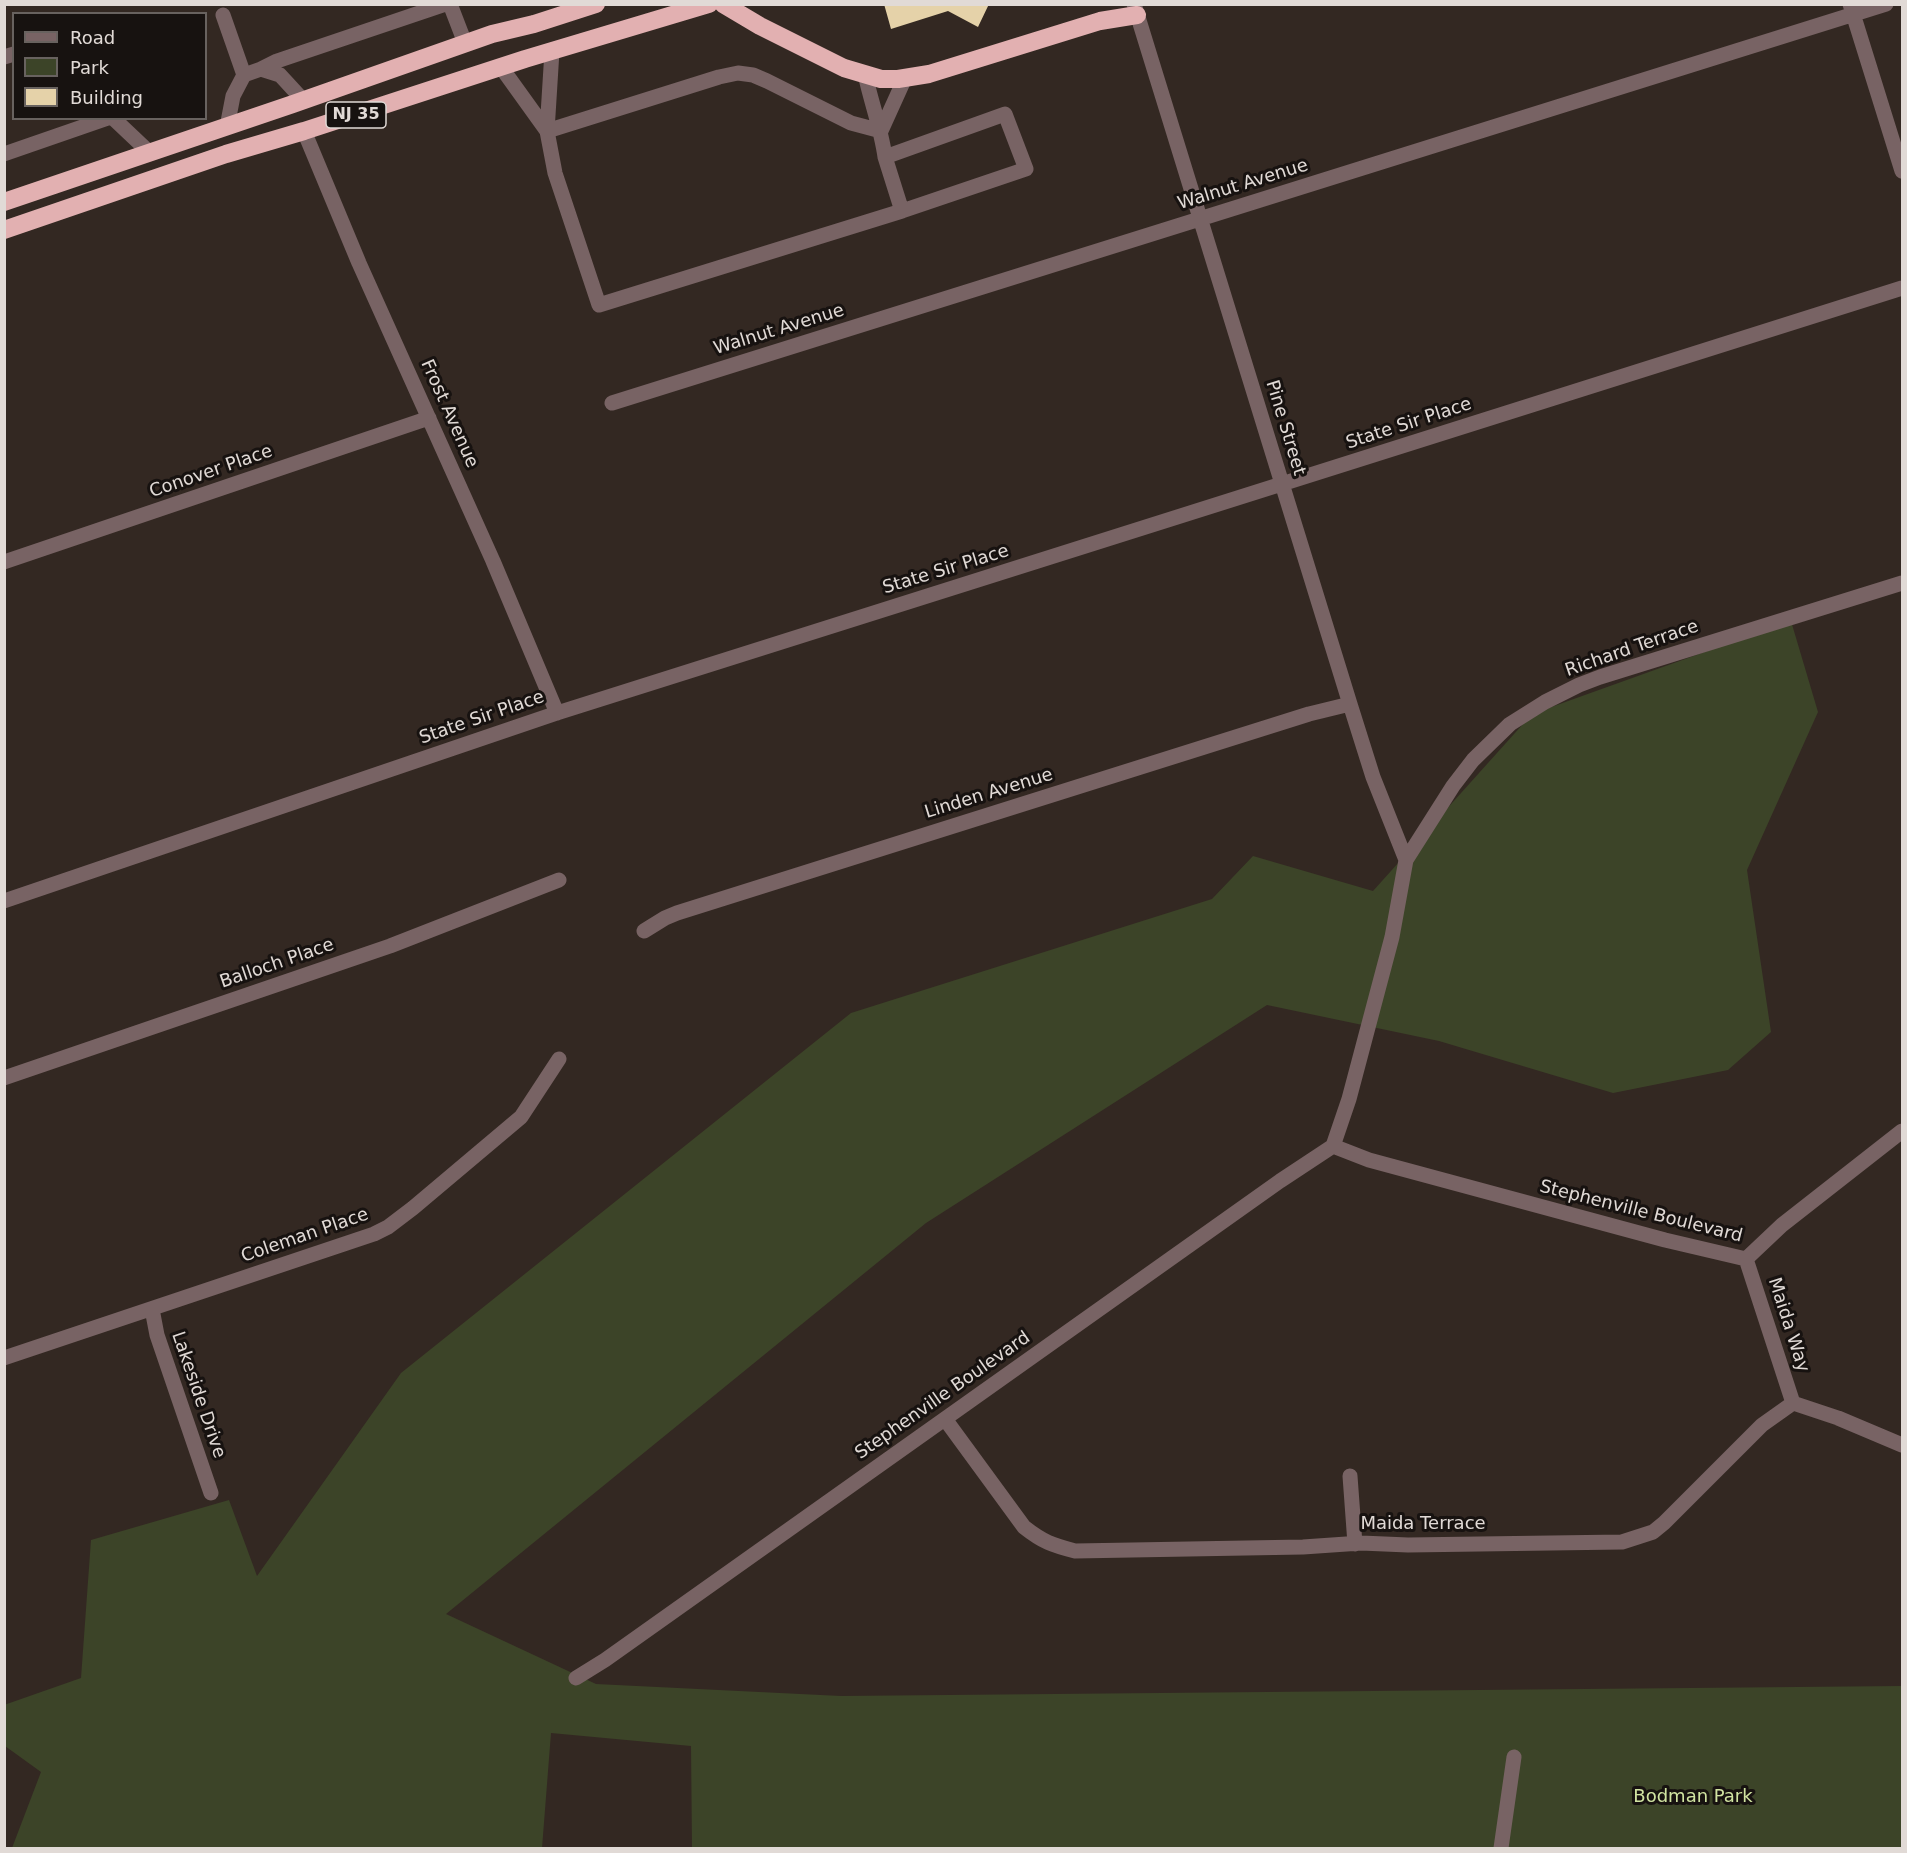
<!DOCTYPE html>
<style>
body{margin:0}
#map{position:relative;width:1907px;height:1853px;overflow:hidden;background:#332822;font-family:"DejaVu Sans",sans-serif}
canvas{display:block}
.frame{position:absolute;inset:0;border:6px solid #e1dad6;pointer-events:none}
.legend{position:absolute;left:12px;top:12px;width:195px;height:108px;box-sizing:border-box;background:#171210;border:2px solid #68625f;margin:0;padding:8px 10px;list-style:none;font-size:18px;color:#e1dad6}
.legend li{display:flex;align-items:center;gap:12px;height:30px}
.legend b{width:30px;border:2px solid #68625f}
</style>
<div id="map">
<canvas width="1907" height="1853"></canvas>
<div class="frame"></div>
<ul class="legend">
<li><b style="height:8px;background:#786364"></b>Road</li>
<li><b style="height:16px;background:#3c4428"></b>Park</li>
<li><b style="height:16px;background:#e5d2a9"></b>Building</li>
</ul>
</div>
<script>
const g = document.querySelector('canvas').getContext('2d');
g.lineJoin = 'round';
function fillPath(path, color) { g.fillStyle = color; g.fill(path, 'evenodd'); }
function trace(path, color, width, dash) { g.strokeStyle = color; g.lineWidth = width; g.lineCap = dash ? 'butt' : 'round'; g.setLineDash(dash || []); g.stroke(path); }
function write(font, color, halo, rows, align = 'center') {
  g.font = font + ' "DejaVu Sans",sans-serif'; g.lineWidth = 6; g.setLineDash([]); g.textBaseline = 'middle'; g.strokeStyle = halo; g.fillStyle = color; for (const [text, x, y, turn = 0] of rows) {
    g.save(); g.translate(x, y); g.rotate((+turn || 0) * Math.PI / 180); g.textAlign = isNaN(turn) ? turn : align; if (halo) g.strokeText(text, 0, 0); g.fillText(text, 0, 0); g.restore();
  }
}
fillPath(new Path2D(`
 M1791 621 1818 712 1747 870 1771 1032 1728 1070 1613 1093 1439 1041 1267 1005 926 1223 446 1614 596 1684 841 1696 1902 1686V1848H692L691 1746 551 1733 542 1848H12L41 1772 5 1746 4 1705 81 1678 91 1540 229 1500 257 1576 401 1373 851 1013 1212 899 1253 856 1373 891 1532 714Z`), '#3c4428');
fillPath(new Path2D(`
 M884 4H989L978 27 948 11 891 29Z`), '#e5d2a9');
trace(new Path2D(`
 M450 4 465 43
 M1134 4 1350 704 1373 777 1406 860
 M1850 4 1902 171
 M223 15 244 75
 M552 51 547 131 555 173 599 305 902 211 1026 169 1005 114 885 157C881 128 871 102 865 74
 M4 57 14 54
 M501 67 547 131
 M261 69 277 61 446 4
 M113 118 150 153
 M227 127 233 96 244 75 261 69 280 75 303 100
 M304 131 359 263 493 561 557 713
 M547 131 719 77 738 73 753 75 767 81 851 123 881 131
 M881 131 905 78
 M4 154 108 118
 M885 157 902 211
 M612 403 1886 4
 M4 562 429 418
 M4 901 557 713 1902 288
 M644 931 665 918 677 913 1309 714 1350 704
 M4 1078 390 946 559 880
 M1333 1146 1369 1160 1665 1240 1746 1259 1782 1225 1902 1131
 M1746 1259 1793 1403
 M152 1309 157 1335 211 1493
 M4 1358 374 1234 388 1227 413 1208 521 1117 559 1059
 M1793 1403 1838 1418 1902 1445
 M945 1419 1024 1527C1043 1542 1052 1545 1075 1551L1303 1547 1361 1543 1408 1545 1622 1542 1653 1532 1664 1523 1762 1425 1793 1403
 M1350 1476 1355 1544
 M576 1678 605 1660 1280 1181 1333 1146 1349 1099 1392 937 1406 860 1453 786 1473 760 1510 724 1545 702 1579 685 1600 677 1902 583
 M1501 1848 1514 1757`), '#786364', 15);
trace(new Path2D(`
 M723 4 760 26 844 68 881 79H898L929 74 1100 21 1137 15
 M4 202 293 104 492 34 534 24 596 4
 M4 230 226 154 304 131 525 59 709 4`), '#e2b0b1', 18);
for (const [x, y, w] of [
 [356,115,60]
]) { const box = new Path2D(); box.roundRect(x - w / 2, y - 13, w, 26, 4.5); g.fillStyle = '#171210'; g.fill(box); trace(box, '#e1dad6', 1.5); }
write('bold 16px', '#e1dad6', null, [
 ["NJ 35",356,115]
]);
write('18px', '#e1dad6', '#171210', [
 ["Walnut Avenue",1243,185,-17],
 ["Walnut Avenue",779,330,-17],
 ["Frost Avenue",449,414,66],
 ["State Sir Place",1409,424,-18],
 ["Pine Street",1285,428,73],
 ["Conover Place",211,472,-19],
 ["State Sir Place",946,570,-17],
 ["Richard Terrace",1632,649,-19],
 ["State Sir Place",482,718,-19],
 ["Linden Avenue",989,794,-17],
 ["Balloch Place",277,964,-19],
 ["Stephenville Boulevard",1641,1212,14],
 ["Coleman Place",305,1236,-19],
 ["Maida Way",1788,1325,72],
 ["Lakeside Drive",198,1395,71],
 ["Stephenville Boulevard",943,1396,-35],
 ["Maida Terrace",1423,1524]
]);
write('18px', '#d1e4a1', '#171210', [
 ["Bodman Park",1693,1797]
]);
</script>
